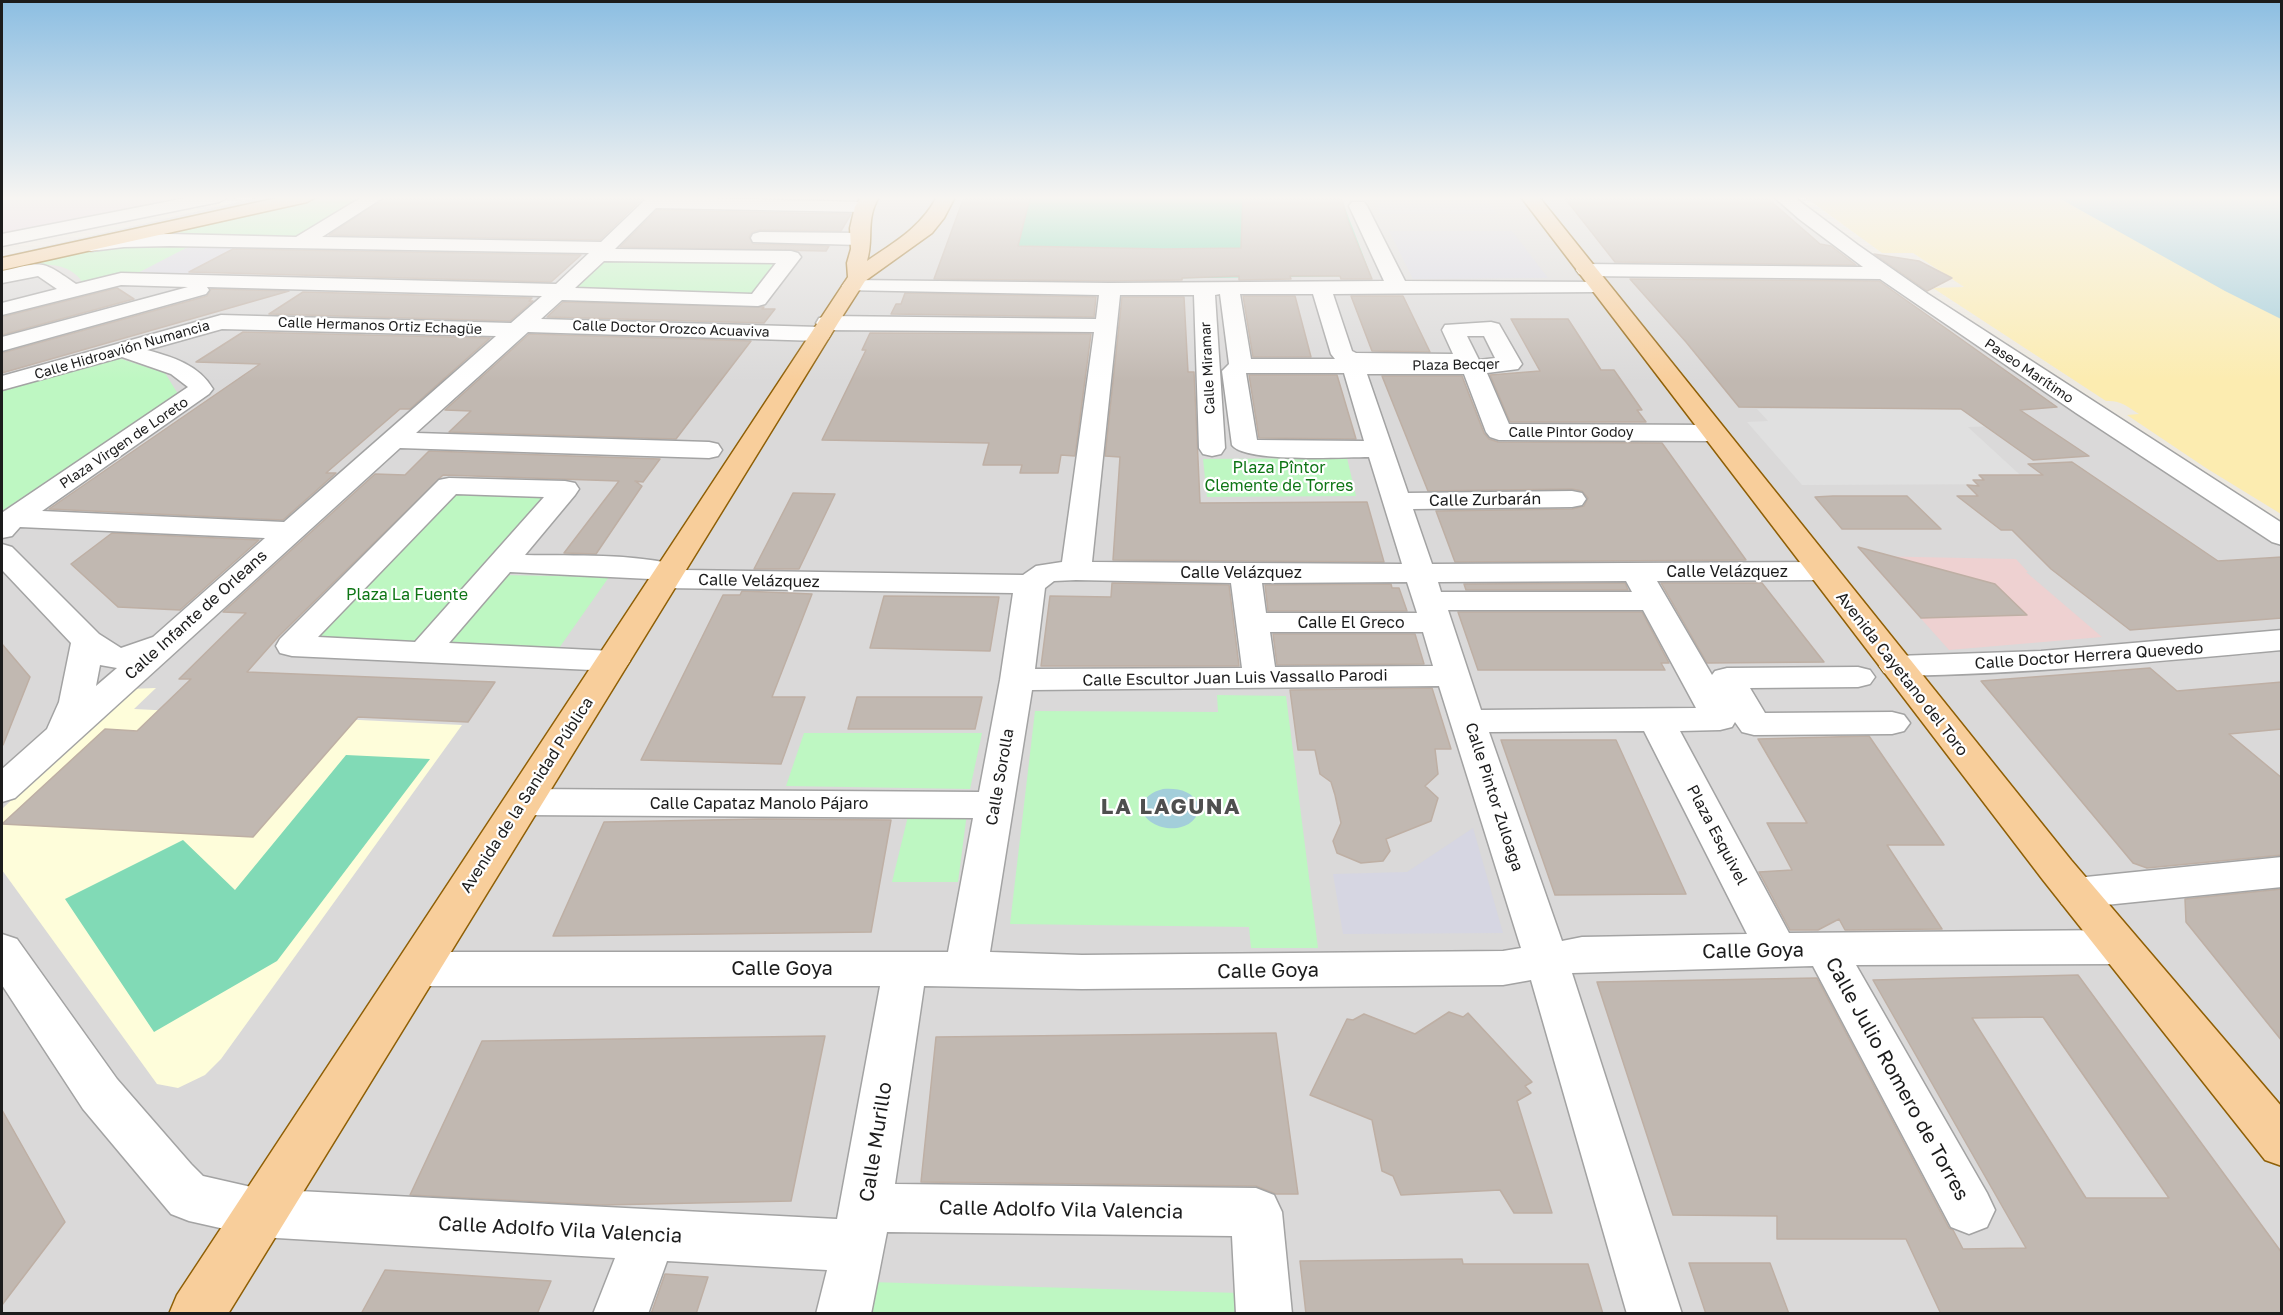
<!DOCTYPE html>
<meta charset="utf-8">
<style>
body{margin:0}
#map{position:relative;width:2283px;height:1315px;overflow:hidden;background:#ede9e1;font-family:"Golos Text",sans-serif}
canvas{display:block}
.frame{position:absolute;inset:0;border:3px solid #1c1c1c;pointer-events:none}
</style>
<div id="map">
<canvas width="2283" height="1315"></canvas>
<div class="frame"></div>
</div>
<script>
const g = document.querySelector('canvas').getContext('2d');
g.lineJoin = 'round';
function fillPath(path, color) { g.fillStyle = color; g.fill(path, 'evenodd'); }
function trace(path, color, width, dash) { g.strokeStyle = color; g.lineWidth = width; g.lineCap = dash ? 'butt' : 'round'; g.setLineDash(dash || []); g.stroke(path); }
function write(font, color, halo, rows, align = 'center') {
  g.font = font + ' "Golos Text",sans-serif'; g.lineWidth = 4.5; g.setLineDash([]); g.textBaseline = 'middle'; g.strokeStyle = halo; g.fillStyle = color; for (const [text, x, y, turn = 0] of rows) {
    g.save(); g.translate(x, y); g.rotate((+turn || 0) * Math.PI / 180); g.textAlign = isNaN(turn) ? turn : align; if (halo) g.strokeText(text, 0, 0); g.fillText(text, 0, 0); g.restore();
  }
}
fillPath(new Path2D(`
 M260 197H1771L1815 231 2281 538V1313H2V256Z`), '#dad9d9');
fillPath(new Path2D(`
 M1865 556 2016 559 2028 572H2026L2102 637 1949 650Z`), '#eed1d1');
fillPath(new Path2D(`
 M2 197H241L119 223 2 236Z`), '#e6d4e3');
fillPath(new Path2D(`
 M156 688 134 709 462 725 221 1059 205 1075 178 1088 157 1084 2 870V809L128 689Z`), '#fefdda');
fillPath(new Path2D(`
 M1805 197H2253L2281 211V514L2206 468 2127 415 2139 414C2127 406 2120 400 2106 401L1933 288 1964 287 1913 253H1882Z`), '#fcecb0');
fillPath(new Path2D(`
 M321 197H360L290 240 185 237 180 233V228Z
 M168 232 167 236 196 243 140 272 80 286 81 280C62 256 27 266 2 272V267Z
 M606 254 786 259 755 297 564 292Z
 M112 356 165 373 178 394 2 511V388Z
 M1347 458 1356 496 1207 497 1203 459Z
 M454 491 545 494 417 643 310 639Z
 M498 575 609 577 557 651 441 648Z
 M1217 695 1286 696 1318 948H1251L1249 927 1010 924 1035 711 1218 712Z
 M804 733H982L970 789 786 786Z
 M967 813 958 882H892L908 816Z
 M870 1282 1239 1293 1240 1314H863Z`), '#bef7c2');
fillPath(new Path2D(`
 M964 197H1341L1371 276 1123 279 937 271Z
 M346 755 430 759 277 961 154 1032 65 899 183 840 235 890Z`), '#81dab6');
fillPath(new Path2D(`
 M1791 369 2032 425 1968 427 2030 484 1802 485 1747 422 1768 421 1757 409 1951 408Z`), '#e0e0e0');
fillPath(new Path2D(`
 M1373 197H1486L1497 214H1381Z
 M1389 231H1512L1548 278 1413 279Z
 M196 243 241 245 186 274 140 272Z
 M1473 828 1503 933 1343 934 1333 874 1407 872Z`), '#d6d6e2');
fillPath(new Path2D(`
 M2057 197H2281V319L2225 291Z
 M1163 789C1179 788 1192 791 1199 805 1199 836 1148 835 1141 808 1145 796 1152 792 1163 789Z`), '#a3ceda');
const building = new Path2D(`
 M386 197H644L600 240 329 235Z
 M964 197H1030L1018 246 1163 249 1241 248 1243 197H1341L1348 221 1372 279H1341L1340 276H1290L1291 279 1239 280V276L1182 278V280L1110 281 934 279Z
 M1564 197H1766L1820 244 1831 246 1856 265 1615 262Z
 M657 210 792 213 851 214 841 231 760 230 752 232 749 237 753 244 829 246 826 251 620 247Z
 M233 249 581 255 551 282 189 272Z
 M1874 254 1919 261 1952 278 1927 291Z
 M1630 279 1879 281 2057 407 2020 410 2089 456 2033 460 1961 409 1739 407 1686 342Z
 M117 288 134 299 2 335V317Z
 M211 289 289 291 2 373V353L207 296Z
 M303 292 532 298 529 301H533L510 321 269 314Z
 M905 293 1096 297 1094 317 891 314 896 304H901Z
 M1243 296H1295L1311 357H1253Z
 M1351 296H1403L1430 352 1372 351Z
 M1122 297H1184L1188 372H1194L1200 503 1367 502 1384 562 1113 560 1120 457 1105 456Z
 M563 302 764 307 762 309H775L764 323 547 317Z
 M1511 319H1568L1601 370H1614L1642 410H1637L1646 422H1510L1490 375 1540 371Z
 M243 332 490 338 410 409H400L326 473H336L283 520 49 509 260 364 196 362Z
 M870 333 1091 334 1075 456 1061 455 1058 473H1020L1022 465H983L989 443 822 440 866 350H862Z
 M529 334 751 341 676 439 449 432 471 411 445 410Z
 M1249 375H1337L1356 439 1259 438Z
 M1382 376H1462L1484 433 1489 439 1498 442 1662 443 1746 560 1455 562 1436 511 1572 509 1584 506 1588 498 1582 491 1572 489 1428 491Z
 M429 451 660 459 643 482 635 481 642 486 596 554 564 553 619 481 443 475 278 637 247 672 495 682 468 722 358 717 253 837 2 824 105 729 137 731 191 679H179L246 613 223 612 375 474 405 475Z
 M2072 462 2218 561 2282 557V618L2130 630 2051 569 2012 530H2001L1957 496H1978L1967 485 1979 486 1973 480H1984L1979 475H2043L2028 464Z
 M793 493 835 494 799 569H754Z
 M1833 496H1907L1941 529H1842L1815 497Z
 M112 533 259 540 180 610 118 607 71 564Z
 M1858 547 1995 584 2027 615 1921 618Z
 M1112 583 1229 585 1239 666H1041L1050 596 1111 597Z
 M1625 583 1628 590H1466L1464 584Z
 M1661 583H1762L1824 662 1707 663Z
 M1391 584 1392 588H1399L1407 611H1268L1265 585Z
 M742 591 812 594 772 697H805L781 764 641 760 723 595H740Z
 M884 596 999 597 990 651 870 648Z
 M1458 612H1642L1669 663H1661L1665 670H1478Z
 M1273 634H1415L1424 664 1277 665Z
 M2 644 30 677 3 745H2Z
 M2150 668 2177 691 2282 682V729L2229 734 2282 778V855L2147 868 2133 863 1981 681Z
 M1432 688 1451 749H1435L1438 774 1425 786 1438 798 1431 821 1386 839 1390 851 1383 861 1361 863 1337 853 1333 841 1341 823 1335 795 1331 782 1320 774 1315 750H1298L1290 690Z
 M857 697H982L975 729H848Z
 M1869 736 1944 845H1887L1942 929 1845 930 1839 919 1818 930H1790L1759 872 1792 870 1767 823H1807L1758 739Z
 M1501 740H1616L1686 894 1555 895Z
 M764 819 891 820 871 932 553 936 604 822Z
 M2282 889V1041L2186 922 2185 899Z
 M2078 975 2282 1253V1314H1941L1906 1239H1777V1216L1673 1215 1597 982 1817 978 1949 1228 1953 1230 1963 1249 2026 1248 1873 980ZM2043 1017 2169 1198H2086L1972 1018Z
 M1449 1012 1463 1017 1468 1013 1532 1082 1525 1086 1531 1093 1517 1101 1552 1213H1514L1500 1190 1401 1195 1393 1176 1382 1171 1372 1120 1310 1095 1347 1019 1353 1020 1364 1014 1415 1034Z
 M1276 1033 1298 1194H1276L1256 1186 921 1182 936 1037Z
 M825 1036 791 1201 602 1205 410 1195 482 1041Z
 M2 1110 65 1222 2 1305Z
 M1462 1259 1463 1264H1588L1603 1314H1306L1300 1261Z
 M1689 1263H1770L1789 1314H1706Z
 M385 1270 551 1281 537 1314H361Z
 M665 1274 708 1277 696 1314H651Z`);
fillPath(building, '#c1b8b1');
trace(building, '#beafa4', 1.5);
const minor = new Path2D(`
 M191 197H228L219 202 2 246V234Z
 M362 197H384L322 237 601 242 648 197 864 202 870 203 873 207 870 211 864 212 656 208 615 249 791 251 798 253 801 257 765 304 758 306 562 300 541 319 819 327 816 323 819 318 827 316 1096 319 1099 295 845 290 842 286 845 282 852 280 1110 283 1384 281 1349 206 1352 202H1364L1367 206 1405 281 1605 282 1608 286 1605 290 1598 292 1333 294 1352 351 1356 353 1453 354 1442 330 1445 325 1491 322 1499 324 1522 364 1518 369 1487 373 1509 424 1714 425 1723 428 1727 433 1723 438 1714 441 1499 440 1490 437 1486 432 1464 374H1367L1408 493 1572 491 1582 493 1586 499 1582 505 1572 507 1413 509 1432 564 1821 562 1832 565 1836 571 1832 577 1821 580 1657 581 1712 675 1715 671 1727 668 1858 667 1870 670 1875 677 1870 684 1858 687 1750 688 1765 713 1892 712 1904 715 1910 723 1904 731 1892 734 1754 735 1742 732 1735 722 1732 727 1720 730 1680 731 1789 933 2119 930 2134 935 2140 947 2134 959 2119 964 1856 965 1987 1193 1995 1210 1987 1227 1969 1234 1951 1227 1813 966 1572 973 1682 1314H1627L1531 980 1503 985 1082 989 924 986 895 1184 1256 1188 1274 1195 1282 1212 1292 1314H1236L1232 1236 887 1232 871 1314H816L827 1270 667 1261 648 1314H593L615 1258 260 1237 189 1221 171 1214 83 1109 2 985V934L17 939 117 1079 191 1164 203 1176 260 1189 837 1219 880 986H416L401 981 394 969 401 957 416 952H948L973 818 523 815 510 811 504 802 510 793 523 789 979 792 1000 680 1013 593 665 588 654 585 650 579 510 572 449 643 613 651 625 654 630 661 625 668 613 671 292 656 280 653 276 646 280 639 439 480 449 478 565 481 575 483 579 489 575 495 525 555C576 556 631 553 681 566L684 570 1023 575 1036 566 1062 562 1094 332 828 330 831 334 828 339 820 341 528 332 416 433 709 442 718 444 722 450 718 456 709 458 400 448 15 798 2 802V769L47 729 59 702 71 643 2 570V544L12 547 99 634 121 648 153 637 265 538 20 527 12 536 2 538 3 512 188 387 171 374 122 357 2 390V376L221 315 511 323 542 296 207 287 209 290 206 294 2 351V337L188 287 121 285 2 315V303L57 289 38 276 2 283V271C44 262 40 259 76 284L121 273 556 284 589 253 170 246 124 247 91 251 84 249 81 245 84 241 124 235 170 234 296 237ZM604 261 776 263 752 294 575 288ZM1220 294 1229 364 1222 371 1232 445C1245 463 1344 457 1369 457L1402 564 1092 562 1120 295H1194L1199 448 1203 454 1212 456 1221 454 1225 448 1215 295ZM1240 294H1313L1331 354 1335 359H1251ZM222 329 496 336 284 522 42 511 209 394 213 389C199 365 173 357 147 350ZM1467 336H1484L1495 358 1479 360ZM1246 373H1344L1364 441 1257 440ZM456 494 544 497 415 642 318 637ZM1076 580 1231 583 1242 668 1035 669 1045 588 1054 581ZM1626 581 1632 592H1441L1438 582ZM1407 582 1417 613H1266L1262 583ZM1448 610H1643L1696 708 1481 710ZM1270 632H1423L1433 666 1275 667ZM100 665 117 668 96 686ZM1439 686 1521 948 1503 951 1082 955 990 952 1032 690ZM1644 731 1747 934 1582 937 1562 941 1489 732Z
 M1774 197H1794L1858 245 1928 294 2282 523V545L2272 542 2076 413 1880 279 1586 276 1579 274 1576 270 1579 266 1586 264 1863 267 1799 219Z
 M760 232 860 233 867 235 869 239 867 243 860 245 753 242 751 238 753 234Z
 M2282 630V650C2153 662 2025 674 1896 676L1884 673 1879 666 1884 659 1896 656 2041 651Z
 M2282 857V887L2076 908 2062 904 2056 893 2062 882 2076 878Z`);
const major = new Path2D(`
 M282 197H316L307 202 2 270V258Z
 M861 197H879C865 220 874 238 867 261 896 241 920 228 937 197H955L944 218 932 233 865 281 838 323 228 1314H169L177 1295 848 277 847 263 851 249 850 228 855 207Z
 M1521 197H1539L2071 860 2282 1107V1166L2265 1160 2043 880Z`);
trace(minor, '#a3a3a3', 3);
trace(major, '#8f5f05', 3);
fillPath(minor, '#fff');
fillPath(major, '#f8ce9b');
const sky = g.createLinearGradient(0, 0, 0, 381);
sky.addColorStop(0, '#8cbee2');
sky.addColorStop(0.52, '#f7f5f2');
sky.addColorStop(1, '#f7f5f200');
g.fillStyle = sky;
g.fillRect(0, 0, 2283, 381);
write('14px', '#1c1c1c', '#fff', [
 ["Calle Hermanos Ortiz Echagüe",380,326,2],
 ["Calle Doctor Orozco Acuaviva",671,329,2],
 ["Calle Hidroavión Numancia",122,350,-16],
 ["Plaza Becqer",1456,365,-1],
 ["Calle Miramar",1208,368,-93],
 ["Paseo Marítimo",2029,371,34],
 ["Calle Pintor Godoy",1571,433],
 ["Plaza Virgen de Loreto",124,443,-34]
]);
write('16px', '#0e7515', '#fff', [
 ["Plaza Pîntor",1279,468],
 ["Clemente de Torres",1279,486],
 ["Plaza La Fuente",407,595]
]);
write('16px', '#1c1c1c', '#fff', [
 ["Calle Zurbarán",1485,500,-1],
 ["Calle Velázquez",1727,572],
 ["Calle Velázquez",1241,573],
 ["Calle Velázquez",759,581,1],
 ["Calle Infante de Orleans",196,615,-42],
 ["Calle El Greco",1351,623],
 ["Calle Doctor Herrera Quevedo",2089,656,-4],
 ["Avenida Cayetano del Toro",1902,674,52],
 ["Calle Escultor Juan Luis Vassallo Parodi",1235,678,-1],
 ["Calle Sorolla",1000,777,-80],
 ["Avenida de la Sanidad Pública",527,795,-57],
 ["Calle Pintor Zuloaga",1494,797,72],
 ["Calle Capataz Manolo Pájaro",759,804],
 ["Plaza Esquivel",1717,835,62]
]);
write('20px', '#1c1c1c', '#fff', [
 ["Calle Goya",1753,951,-1],
 ["Calle Goya",782,969],
 ["Calle Goya",1268,971,-1],
 ["Calle Julio Romero de Torres",1897,1079,61],
 ["Calle Murillo",876,1142,-81],
 ["Calle Adolfo Vila Valencia",1061,1210,1],
 ["Calle Adolfo Vila Valencia",560,1230,3]
]);
g.letterSpacing = '1.5px';
write('bold 22px', '#4f4f4f', '#fff', [
 ["LA LAGUNA",1171,807]
]);
g.letterSpacing = '0px';
</script>
